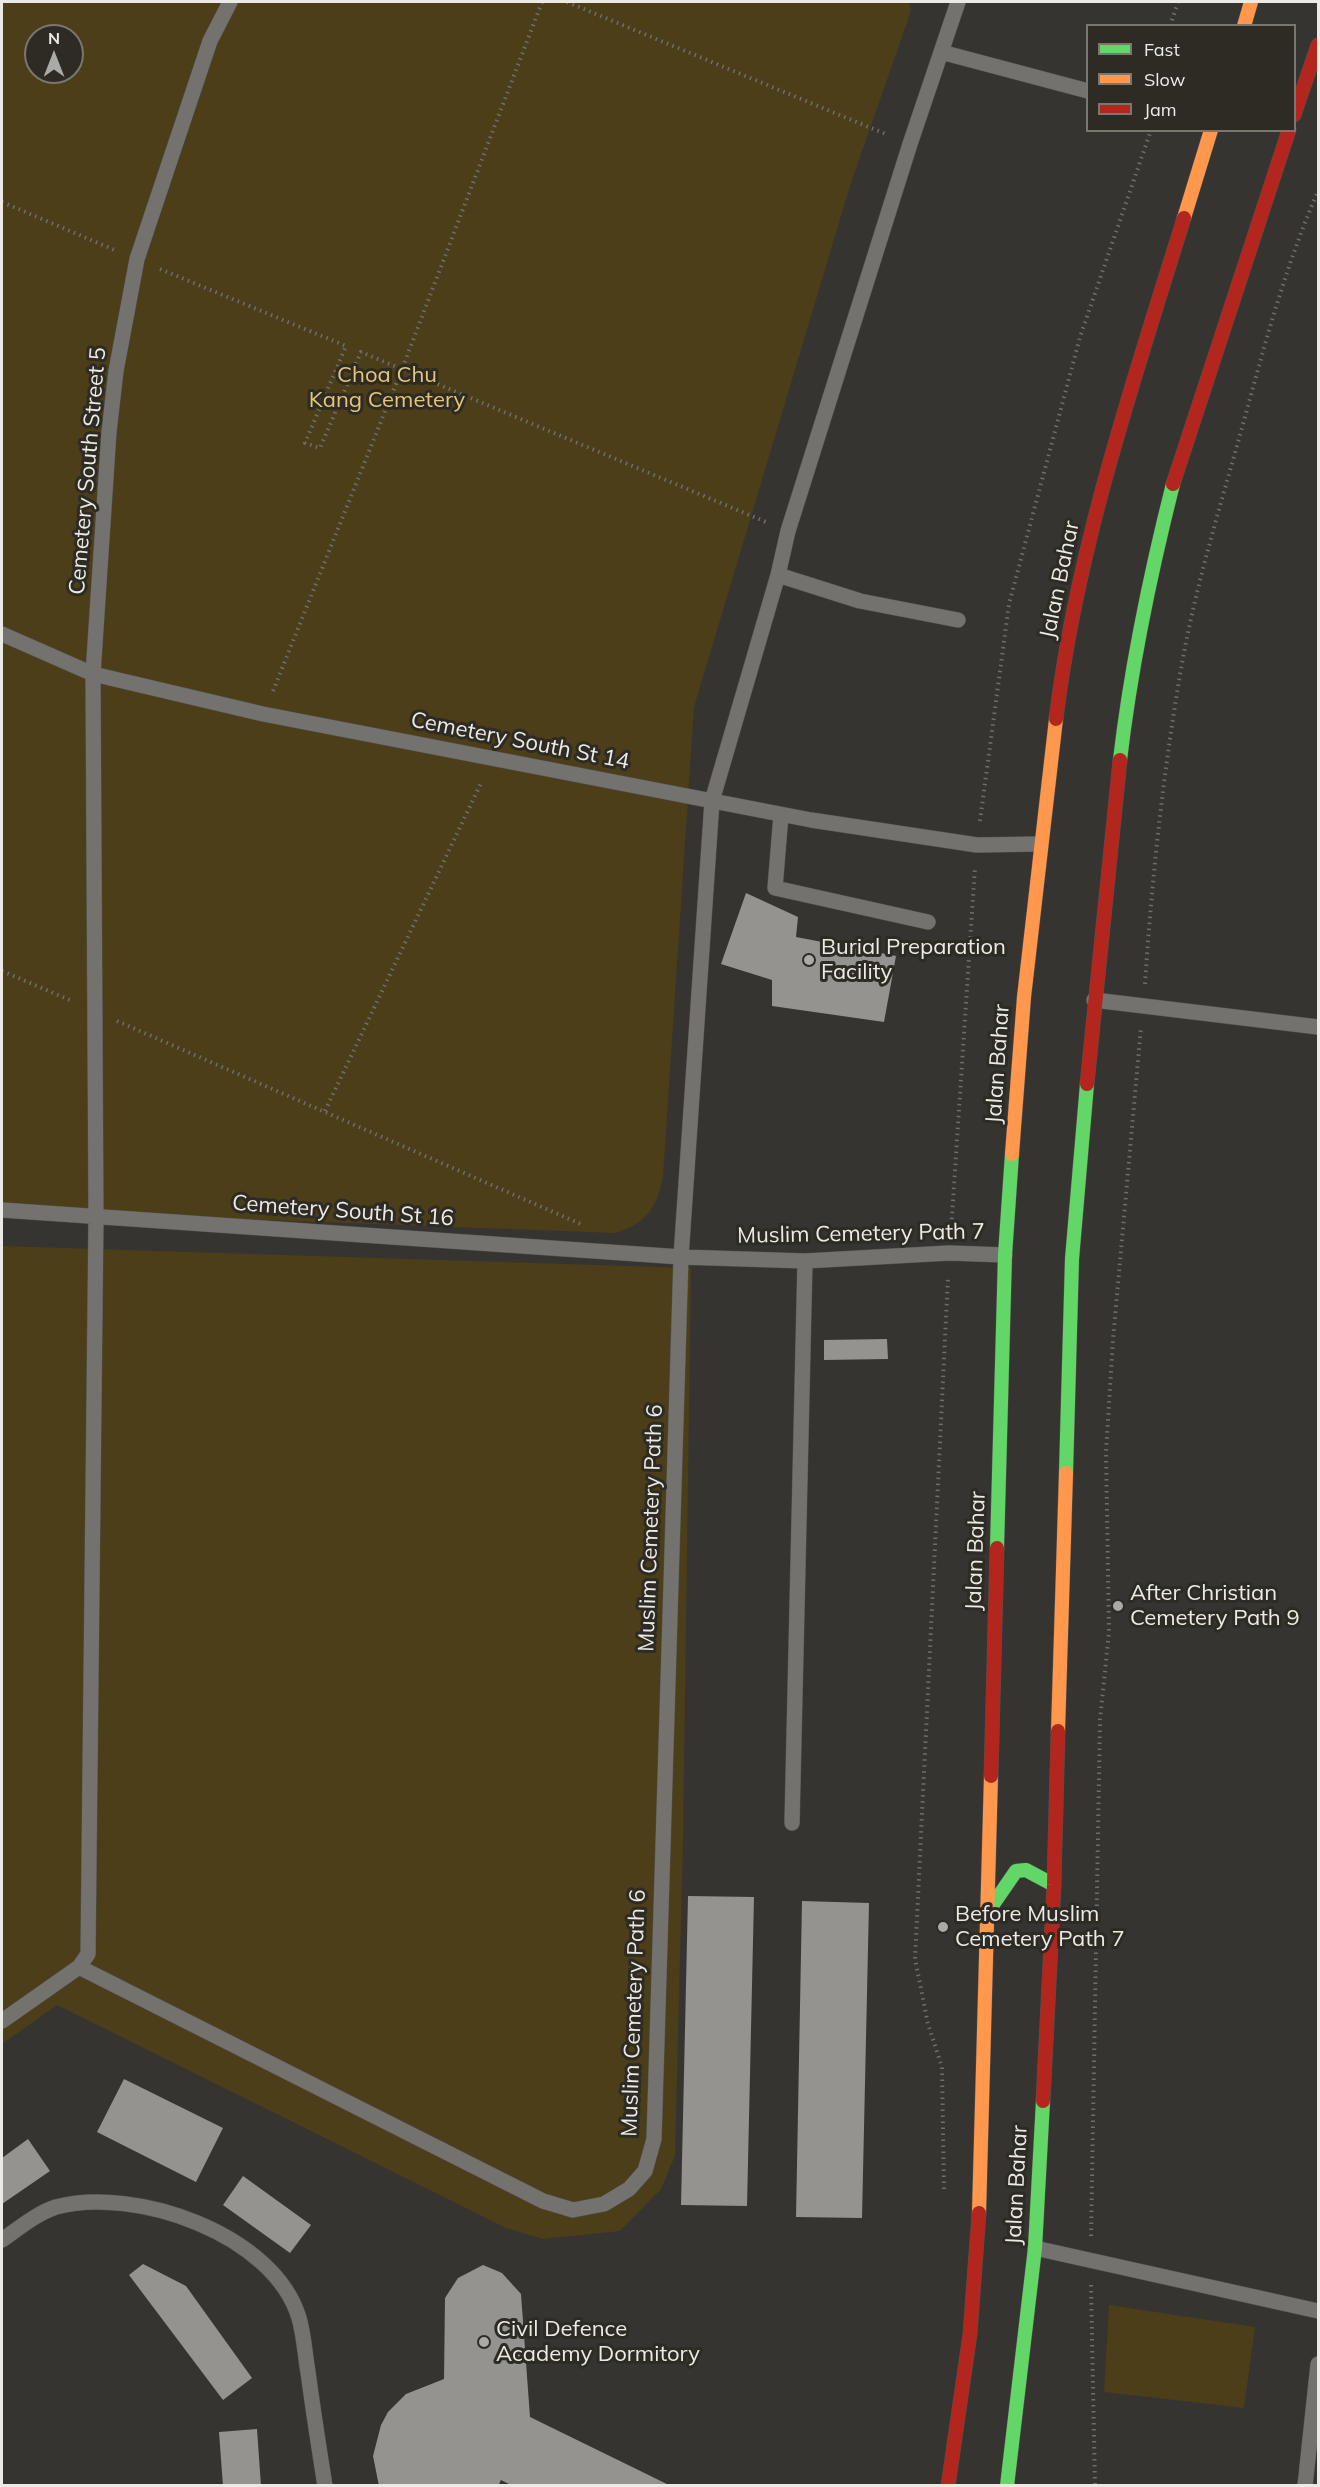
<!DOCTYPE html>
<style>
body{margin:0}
#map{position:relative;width:1320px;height:2487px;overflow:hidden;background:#353430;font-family:Mulish,sans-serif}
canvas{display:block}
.frame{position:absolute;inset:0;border:3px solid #eceae5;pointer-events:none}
.legend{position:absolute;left:1086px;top:24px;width:210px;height:108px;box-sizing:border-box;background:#2e2b24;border:2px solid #7a7771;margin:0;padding:8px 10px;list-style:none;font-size:18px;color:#eceae5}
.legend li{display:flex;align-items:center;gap:12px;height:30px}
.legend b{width:30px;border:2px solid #7a7771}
.north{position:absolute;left:24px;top:24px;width:60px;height:60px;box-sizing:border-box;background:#2e2b24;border:2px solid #7a7771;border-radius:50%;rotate:0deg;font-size:16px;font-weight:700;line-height:24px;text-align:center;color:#eceae5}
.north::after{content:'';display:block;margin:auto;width:21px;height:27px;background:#acaaa6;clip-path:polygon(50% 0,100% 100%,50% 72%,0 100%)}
</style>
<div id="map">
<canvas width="1320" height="2487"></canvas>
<div class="frame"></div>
<ul class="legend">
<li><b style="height:8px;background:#63d668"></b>Fast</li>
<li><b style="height:8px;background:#ff974d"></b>Slow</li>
<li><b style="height:8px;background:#b3261e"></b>Jam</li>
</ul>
<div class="north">N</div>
</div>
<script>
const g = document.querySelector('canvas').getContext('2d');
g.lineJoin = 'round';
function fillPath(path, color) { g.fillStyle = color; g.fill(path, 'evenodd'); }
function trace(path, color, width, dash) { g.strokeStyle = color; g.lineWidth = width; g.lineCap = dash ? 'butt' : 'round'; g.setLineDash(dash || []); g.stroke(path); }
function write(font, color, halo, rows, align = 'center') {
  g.font = font + ' Mulish,sans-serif'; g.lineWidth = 6; g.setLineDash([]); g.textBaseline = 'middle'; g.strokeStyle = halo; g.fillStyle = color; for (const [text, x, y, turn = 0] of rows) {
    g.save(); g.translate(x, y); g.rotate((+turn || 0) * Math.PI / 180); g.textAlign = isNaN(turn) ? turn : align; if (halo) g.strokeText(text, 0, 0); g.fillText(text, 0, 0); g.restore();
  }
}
fillPath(new Path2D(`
 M2 2H909L911 11 850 186 694 707 663 1177C657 1208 646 1224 615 1233L157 1216 2 1203ZM36 36H72V72H36Z
 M2 1246 691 1268 683 1840 675 2156 661 2189 620 2231 543 2239 506 2228 57 2005 2 2044Z
 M1109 2305 1255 2327 1244 2408 1104 2392Z`), '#4b3e19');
fillPath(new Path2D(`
 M746 893 798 917 796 937 896 956 884 1022 772 1006V980L721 964Z
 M887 1339 888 1359 824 1360V1340Z
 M688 1896 754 1897 747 2206 681 2205Z
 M802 1901 869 1903 862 2218 796 2217Z
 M124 2079 223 2128 196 2182 97 2132Z
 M28 2139 50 2171 2 2204V2158Z
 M243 2176 311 2225 290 2253 223 2205Z
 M143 2264 186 2286 252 2378 223 2400 129 2275Z
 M483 2265 502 2273 521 2294 530 2417 671 2486H513L501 2480 498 2486H379L373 2456 381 2425 388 2412 406 2394 444 2379 445 2298 458 2278Z
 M257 2429 261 2486H223L219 2432Z`), '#94938f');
const lane = new Path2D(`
 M941 52 1088 91
 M778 575 860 601 958 620
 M2 634 93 674 263 714 811 820 977 845 1040 844
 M781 815 775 888 928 922
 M1094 1000 1318 1027
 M2 1210 681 1257 805 1261 949 1253 1005 1255
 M792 1823 805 1261
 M79 1967 543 2201 573 2210 604 2204 629 2189 645 2171 654 2139 681 1257 712 801 778 575 788 531 910 144 958 2
 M2 2021 79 1967 88 1954 96 1217 93 674 109 432 116 371 137 259 210 41 230 2
 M2 2240C18 2229 37 2213 56 2207 135 2186 274 2234 299 2318 304 2335 305 2355 308 2372 313 2410 319 2448 325 2486
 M1035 2248 1318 2311
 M1305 2486 1318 2364`);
const fast = new Path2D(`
 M1120 760C1131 666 1150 575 1173 484
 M1066 1473 1072 1259 1087 1084
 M997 1548 1005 1255 1012 1154
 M985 1916 1016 1871 1026 1870 1054 1885
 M1007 2486 1035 2248 1043 2101`);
const slow = new Path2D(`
 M1244 26 1251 2
 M1184 218 1211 130
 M1012 1154 1024 997 1056 719
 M1058 1731 1066 1473
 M979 2213 991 1776`);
const jam = new Path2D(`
 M1294 115 1318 45
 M1173 484 1289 130
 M1056 719C1077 547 1133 383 1184 218
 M1087 1084 1120 760
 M991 1776 997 1548
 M1043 2101 1054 1885 1058 1731
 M948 2486 970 2334 979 2213`);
trace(lane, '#52514e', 16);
trace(fast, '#52514e', 15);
trace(slow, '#52514e', 15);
trace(jam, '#52514e', 15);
trace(new Path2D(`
 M567 2 888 135
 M1170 26 1178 2
 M2 202 117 251
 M160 269 346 346 305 443 320 448 361 352 766 522
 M273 691 402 369 542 2
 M980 821 1009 604 1080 337 1151 130
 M2 971 72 1001
 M1145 984C1152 878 1163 774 1181 669 1195 588 1220 507 1242 428 1264 347 1285 267 1318 191
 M117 1021 583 1225
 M325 1111 482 781
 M951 1231 975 867
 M944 2189 942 2067 928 2024 915 1959 948 1277
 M1091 2236 1100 1720 1109 1632 1106 1452 1113 1340 1141 1027
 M1091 2285 1095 2486`), '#6f6e6c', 4, [1.5, 4.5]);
trace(lane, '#73726f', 15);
trace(fast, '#63d668', 14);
trace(slow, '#ff974d', 14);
trace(jam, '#b3261e', 14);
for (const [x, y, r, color] of [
 [809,960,6,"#acaaa6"],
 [1118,1606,6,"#acaaa6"],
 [943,1927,6,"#acaaa6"],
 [484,2342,6,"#acaaa6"]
]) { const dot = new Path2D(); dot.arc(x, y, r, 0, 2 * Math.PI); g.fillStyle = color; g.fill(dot); trace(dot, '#2e2b24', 2); }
write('22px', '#e4c676', '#2e2b24', [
 ["Choa Chu",387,375],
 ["Kang Cemetery",387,400]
]);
write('22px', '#eceae5', '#2e2b24', [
 ["Cemetery South Street 5",88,471,-85],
 ["Jalan Bahar",1060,580,-78],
 ["Cemetery South St 14",520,741,11],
 ["Jalan Bahar",998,1064,-86],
 ["Cemetery South St 16",343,1211,4],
 ["Muslim Cemetery Path 7",861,1234,-1],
 ["Muslim Cemetery Path 6",651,1528,-88],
 ["Jalan Bahar",976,1551,-88],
 ["Muslim Cemetery Path 6",634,2013,-88],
 ["Jalan Bahar",1017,2185,-87]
]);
write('22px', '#eceae5', '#2e2b24', [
 ["Burial Preparation",821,947],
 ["Facility",821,972],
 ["After Christian",1130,1593],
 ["Cemetery Path 9",1130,1618],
 ["Before Muslim",955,1914],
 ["Cemetery Path 7",955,1939],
 ["Civil Defence",496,2329],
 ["Academy Dormitory",496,2354]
], 'left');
</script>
